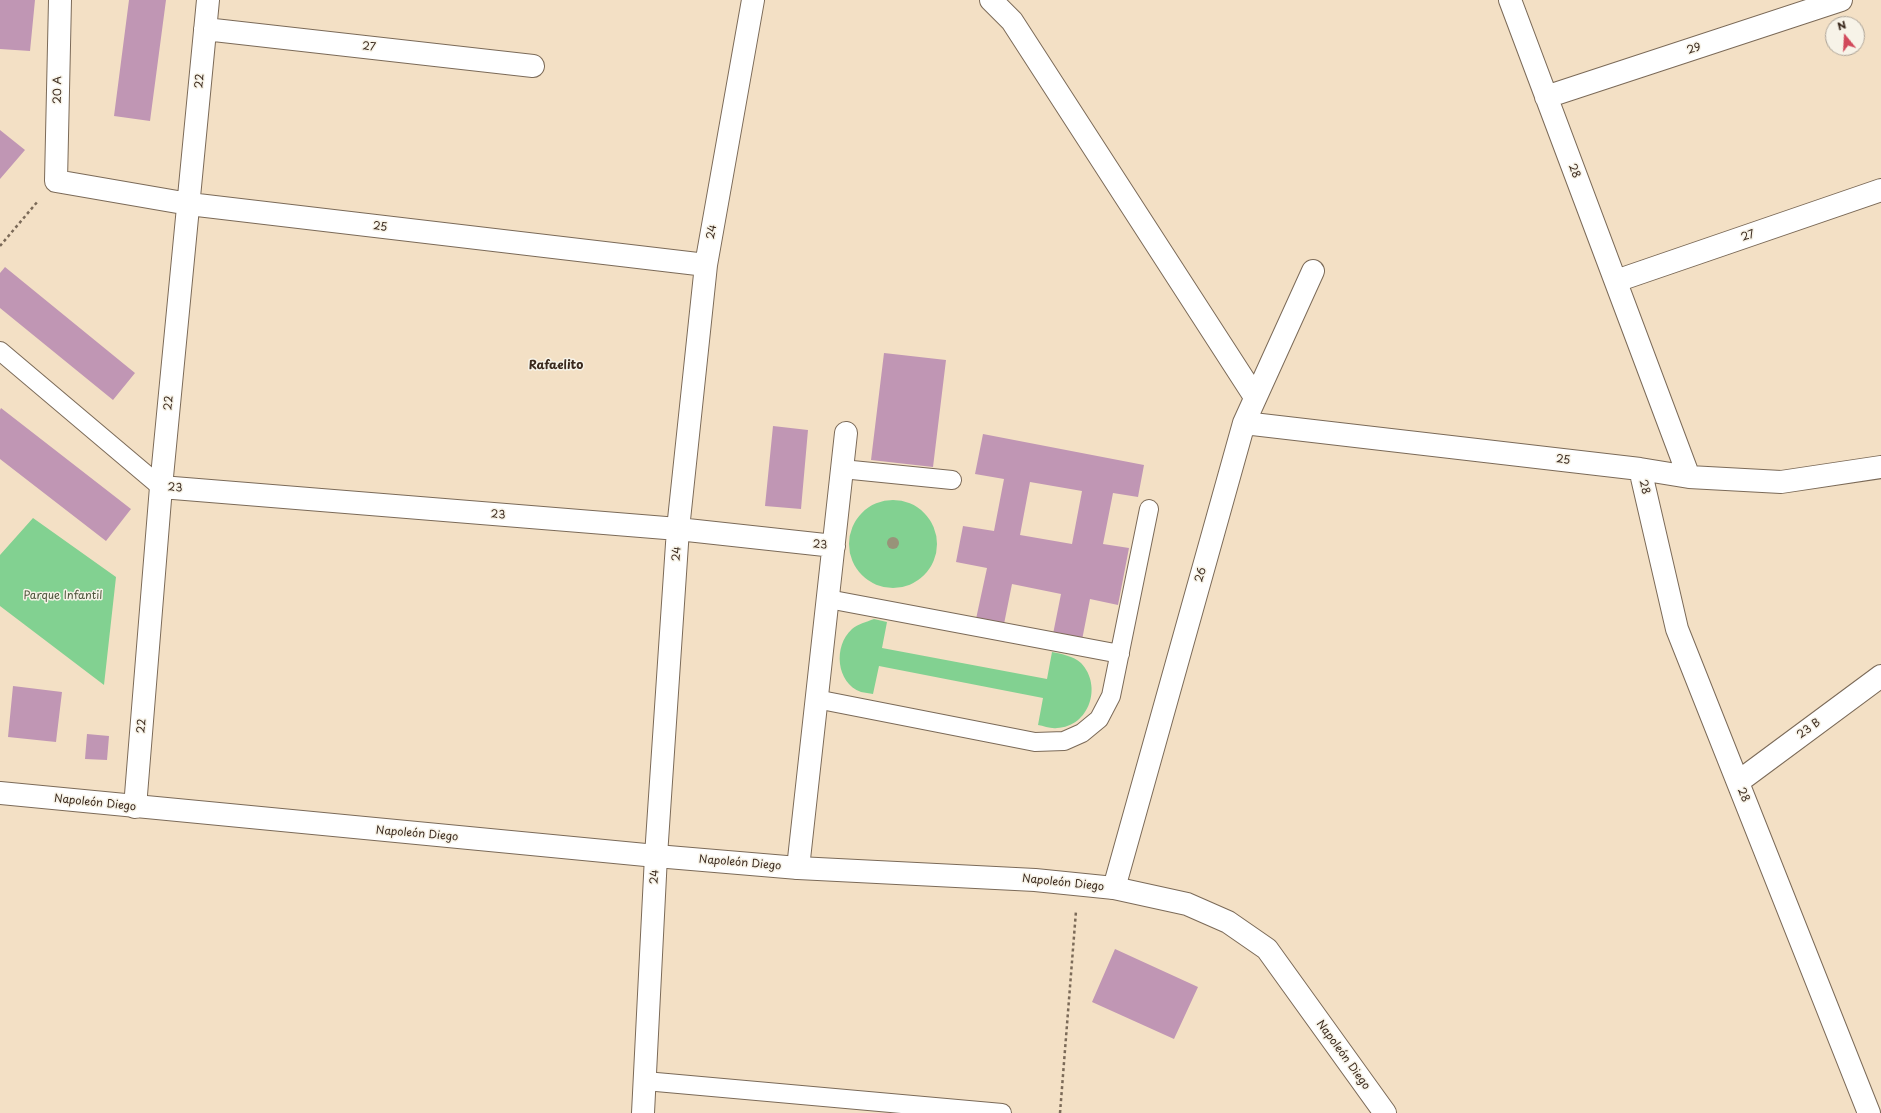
<!DOCTYPE html>
<meta charset="utf-8">
<style>
body{margin:0}
#map{position:relative;width:1881px;height:1113px;overflow:hidden;background:#f3e0c5;font-family:"Playpen Sans",sans-serif}
canvas{display:block}
.north{position:absolute;left:1825px;top:16px;width:40px;height:40px;box-sizing:border-box;background:#f7f3e8;border:1px solid #aca397;border-radius:50%;rotate:342deg;font-size:11px;font-weight:700;line-height:16px;text-align:center;color:#3b2a1e}
.north::after{content:'';display:block;margin:auto;width:14px;height:18px;background:#d1495b;clip-path:polygon(50% 0,100% 100%,50% 72%,0 100%)}
</style>
<div id="map">
<canvas width="1881" height="1113"></canvas>
<div class="north">N</div>
</div>
<script>
const g = document.querySelector('canvas').getContext('2d');
g.lineJoin = 'round';
function fillPath(path, color) { g.fillStyle = color; g.fill(path, 'evenodd'); }
function trace(path, color, width, dash) { g.strokeStyle = color; g.lineWidth = width; g.lineCap = dash ? 'butt' : 'round'; g.setLineDash(dash || []); g.stroke(path); }
function write(font, color, halo, rows, align = 'center') {
  g.font = font + ' "Playpen Sans",sans-serif'; g.lineWidth = 3; g.setLineDash([]); g.textBaseline = 'middle'; g.strokeStyle = halo; g.fillStyle = color; for (const [text, x, y, turn = 0] of rows) {
    g.save(); g.translate(x, y); g.rotate((+turn || 0) * Math.PI / 180); g.textAlign = isNaN(turn) ? turn : align; if (halo) g.strokeText(text, 0, 0); g.fillText(text, 0, 0); g.restore();
  }
}
fillPath(new Path2D(`
 M849 544a44 44 0 1 1 88 0a44 44 0 1 1-88 0Z
 M33 518 116 577 104 685 0 606V555Z
 M874 619 887 622 882 648 1047 679 1052 652C1062 654 1073 656 1081 663 1103 686 1089 727 1057 728 1051 729 1044 726 1038 725L1043 698 879 666 873 694C869 693 865 693 861 692 836 683 833 646 852 629 858 624 866 622 874 619Z`), '#82d191');
fillPath(new Path2D(`
 M0 0H35L30 51 0 49Z
 M129 0H166L150 121 114 116Z
 M0 130 25 150 0 179Z
 M5 267 135 373 113 400 0 308V273Z
 M884 353 946 360 933 467 871 460Z
 M1 408 131 509 106 541 0 459V410Z
 M773 426 808 430 801 509 765 506Z
 M983 434 1144 465 1138 497 1113 493 1103 544 1129 548 1118 605 1090 599 1082 640 1053 634 1061 594 1012 584 1004 624 976 619 987 568 956 562 963 526 994 531 1004 479 975 474ZM1030 482 1082 491 1072 544 1020 535Z
 M13 686 62 692 56 742 8 737Z
 M87 734 109 736 107 760 85 759Z
 M1115 949 1198 987 1174 1039 1092 1002Z`), '#c096b4');
const service = new Path2D(`
 M0 351 161 487
 M842 469 952 480
 M828 599 1120 654
 M816 699 1035 742 1064 741 1082 733 1099 719 1111 696 1149 509
 M645 1081 1002 1113`);
const minor = new Path2D(`
 M60 0 56 181 189 204 706 265
 M991 0 1012 21 1255 397
 M1510 0 1689 477
 M205 29 533 66
 M1546 97 1841 0
 M1616 281 1881 190
 M1244 423 1640 469 1689 477 1781 482 1881 467
 M1640 469 1677 629 1869 1113
 M161 487 678 529 834 546
 M1738 782 1881 676
 M135 807 161 487 208 0
 M798 868 846 433
 M1114 888 1244 423 1313 271
 M643 1113 656 856 678 529 706 265 753 0`);
const secondary = new Path2D(`
 M0 793 656 856 798 868 1035 880 1114 888 1187 904 1228 922 1267 949 1385 1113`);
trace(service, '#7b6a58', 20);
trace(minor, '#7b6a58', 24);
trace(secondary, '#7b6a58', 24);
trace(new Path2D(`
 M0 246 38 201
 M1060 1113 1076 911`), '#7b6a58', 2.5, [3, 3]);
trace(service, '#fff', 18);
trace(minor, '#fff', 22);
trace(secondary, '#fff', 22);
g.fillStyle = '#989379';
for (const [x, y] of [
 [893,543]
]) { g.beginPath(); g.arc(x, y, 6, 0, 2 * Math.PI); g.fill(); }
write('11px', '#3b2a1e', '#f7f3e8', [
 ["27",369,47,6],
 ["29",1694,49,-18],
 ["22",200,81,-85],
 ["20 A",58,90,-89],
 ["28",1574,171,69],
 ["25",380,227,7],
 ["24",712,232,-80],
 ["27",1748,236,-19],
 ["22",169,403,-84],
 ["25",1563,460,7],
 ["28",1644,487,77],
 ["23",175,488,5],
 ["23",498,515,5],
 ["23",820,545,6],
 ["24",677,554,-86],
 ["26",1201,575,-74],
 ["22",142,726,-85],
 ["23 B",1809,729,-36],
 ["28",1743,795,68],
 ["Napoleón Diego",95,803,6],
 ["Napoleón Diego",417,834,5],
 ["Napoleón Diego",740,863,5],
 ["24",655,877,-87],
 ["Napoleón Diego",1063,883,6],
 ["Napoleón Diego",1343,1055,54]
]);
write('11px', '#4d543b', '#f7f3e8', [
 ["Parque Infantil",63,596]
]);
write('bold 12px', '#3b2a1e', '#f7f3e8', [
 ["Rafaelito",556,366]
]);
</script>
